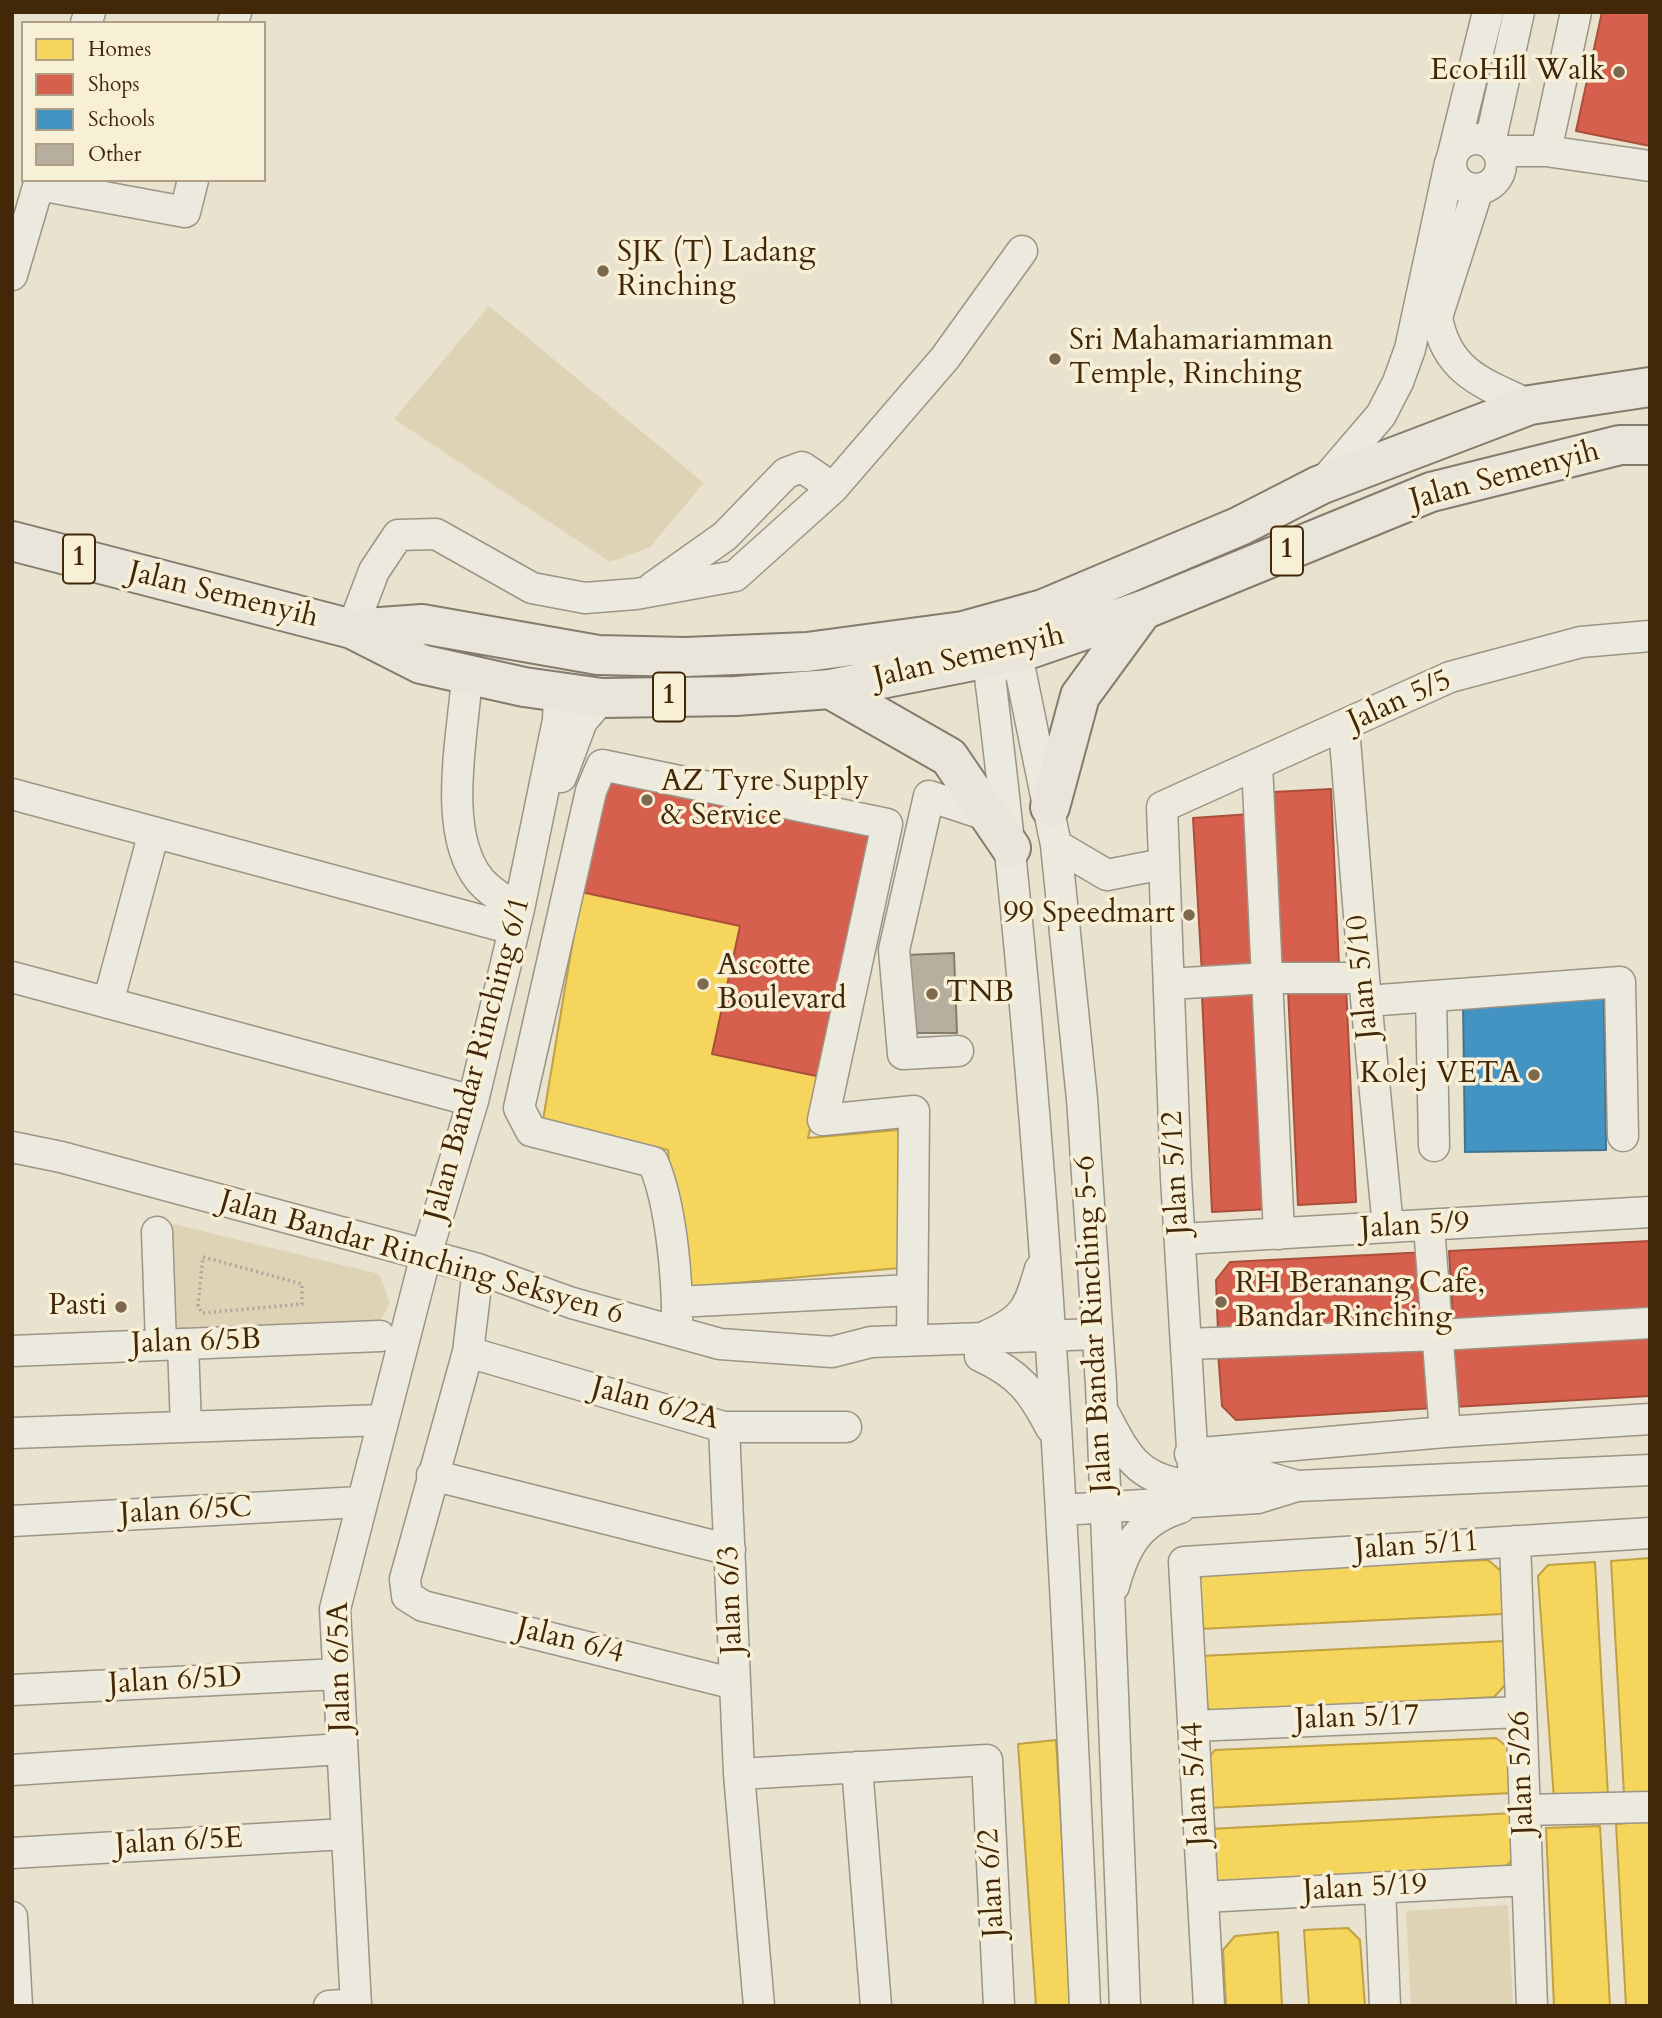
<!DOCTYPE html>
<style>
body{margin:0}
#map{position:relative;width:1662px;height:2018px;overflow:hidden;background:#e9e2ce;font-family:Cardo,serif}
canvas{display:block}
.frame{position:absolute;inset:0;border:14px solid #422809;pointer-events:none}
.legend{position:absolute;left:21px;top:21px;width:245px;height:161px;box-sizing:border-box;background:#f8efd7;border:2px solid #af9f85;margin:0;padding:9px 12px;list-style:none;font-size:21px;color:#422809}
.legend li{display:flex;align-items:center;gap:14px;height:35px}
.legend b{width:35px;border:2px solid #af9f85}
</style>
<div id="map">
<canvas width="1662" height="2018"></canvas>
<div class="frame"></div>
<ul class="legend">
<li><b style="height:19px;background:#f6d55c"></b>Homes</li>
<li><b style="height:19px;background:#d6604d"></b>Shops</li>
<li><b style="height:19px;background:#4393c3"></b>Schools</li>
<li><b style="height:19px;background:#b6afa0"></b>Other</li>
</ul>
</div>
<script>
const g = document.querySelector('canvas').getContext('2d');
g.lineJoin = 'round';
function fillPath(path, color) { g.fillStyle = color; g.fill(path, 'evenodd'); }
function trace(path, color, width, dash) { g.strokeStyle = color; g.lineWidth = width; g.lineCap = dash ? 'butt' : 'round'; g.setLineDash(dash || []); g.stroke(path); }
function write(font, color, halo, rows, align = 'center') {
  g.font = font + ' Cardo,serif'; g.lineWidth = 7; g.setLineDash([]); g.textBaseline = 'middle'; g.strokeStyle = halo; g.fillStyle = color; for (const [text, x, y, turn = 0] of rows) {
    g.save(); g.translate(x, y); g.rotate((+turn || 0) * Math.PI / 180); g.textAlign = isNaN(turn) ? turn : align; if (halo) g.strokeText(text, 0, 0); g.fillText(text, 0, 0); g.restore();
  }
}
fillPath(new Path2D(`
 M489 306 704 483 650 547 610 562 394 419Z
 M161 1221 379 1274 390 1303 378 1326 165 1337Z
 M1508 1905 1513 2006H1411L1406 1911Z`), '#dfd3b6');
const homes = new Path2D(`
 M606 774 874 831 808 1138 898 1130 910 1267 680 1288 668 1150 543 1120 581 892Z
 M1650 1558V1793L1624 1794 1611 1561Z
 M1488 1560 1501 1571 1503 1614 1200 1629 1197 1582 1207 1571Z
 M1595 1562 1608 1796 1554 1800 1538 1576 1548 1565Z
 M1505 1641 1506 1684 1494 1697 1213 1713 1203 1703 1201 1656Z
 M1496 1738 1510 1749 1512 1793 1208 1808 1206 1761 1215 1750Z
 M1056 1740 1072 2006H1036L1018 1744Z
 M1514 1813 1515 1857 1503 1869 1222 1886 1212 1876 1210 1829Z
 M1650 1821V2006H1626L1616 1824Z
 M1600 1826 1610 2006H1554L1546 1828Z
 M1348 1928 1360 1940 1365 2006H1309L1304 1930Z
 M1278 1932 1282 2006H1226L1223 1950 1235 1936Z`);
fillPath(homes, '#f6d55c');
trace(homes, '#c0a143', 2);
const shops = new Path2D(`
 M1602 12H1650V146L1576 131Z
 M606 775 873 831 821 1077 712 1054 740 926 581 892Z
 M1331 789 1339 966 1281 969 1273 792Z
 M1251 814 1260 971 1202 974 1193 818Z
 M1346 986 1356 1202 1298 1205 1288 989Z
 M1260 993 1270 1209 1212 1212 1202 996Z
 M1650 1241V1308L1453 1320 1449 1251Z
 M1428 1252 1430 1320 1218 1332 1216 1280 1230 1262Z
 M1650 1329V1396L1453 1407 1451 1339Z
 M1430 1347 1434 1408 1236 1420 1222 1406 1218 1352Z`);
fillPath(shops, '#d6604d');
trace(shops, '#aa4f39', 2);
const schools = new Path2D(`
 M1604 997 1606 1150 1465 1152 1463 1000Z`);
fillPath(schools, '#4393c3');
trace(schools, '#43738b', 2);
const building = new Path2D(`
 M954 953 957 1033H910L905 955Z`);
fillPath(building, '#b6afa0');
trace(building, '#837b6c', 2);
const minor = new Path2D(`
 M86 23 90 12
 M233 23 236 12
 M1451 164a25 25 0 1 1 50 0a25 25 0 1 1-50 0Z
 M1490 143 1519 12
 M1454 150 1488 12
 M1497 151H1546L1650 166
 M1546 151 1576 12
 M39 185 185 212 193 180
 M1478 189 1437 317C1446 372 1484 384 1530 405
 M12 275 40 180
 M1321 485 1381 415 1398 382 1410 349 1450 163
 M653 587 725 536 786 473 802 467 833 488
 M352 629 374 571 398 535 436 534 532 588 585 598 636 594 735 576 833 488 945 358 1022 251
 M1012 645 990 677C1045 1118 1065 1562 1085 2006
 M991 647 1020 669 1056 845 1082 1099 1101 1385 1125 2006
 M467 674C464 732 440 831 480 880 491 893 506 901 519 909
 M1344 727 1364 978 1388 1227
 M1257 764 1279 1234
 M561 777 582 721 602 698
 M12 794 513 929
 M1056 845 1107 875 1163 864
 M12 977 473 1101
 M1169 984 1268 978H1364
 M1431 996 1434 1146
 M1367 1001 1620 982 1623 1136
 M108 1003 154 832
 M958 1051 903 1054 894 950 929 796 989 816
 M12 1147 61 1157 426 1255 478 1269 572 1303 720 1344 832 1352 871 1342 1097 1334
 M1429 1227 1445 1432
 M157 1232 161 1344
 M1181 1239 1650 1212
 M478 1269 468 1352 405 1579 407 1596 423 1606 735 1684
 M677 1302 911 1290
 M677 1332C678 1283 672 1206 653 1162L531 1131 519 1108 591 791 602 765 887 824 823 1120 914 1111 912 1340
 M984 1337C1024 1320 1028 1310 1040 1269
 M183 1344 186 1427
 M1186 1344 1439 1335 1650 1323
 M12 1351 380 1336
 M468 1352 724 1427H846
 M980 1356C1019 1374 1032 1391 1051 1428
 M1105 1415C1125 1452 1134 1475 1178 1484
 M724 1427 739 1774 759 2006
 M12 1433 382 1420
 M1190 1454 1445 1432 1650 1419
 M432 1475 730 1550
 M1191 1482 1260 1475 1297 1486
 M1194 1482 1176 1178 1162 807 1450 677 1581 642 1650 636
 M1061 1510 1258 1498 1297 1486 1650 1470
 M12 1521 360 1502
 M1515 1541 1532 2006
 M1114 1586C1125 1546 1139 1521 1180 1508
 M12 1690 338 1674
 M1193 1726 1521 1712
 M857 1767 876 2006
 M12 1770 342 1749
 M739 1774 987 1760 999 2006
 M1525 1810 1650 1807
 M12 1853 346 1834
 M1380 1888 1385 2006
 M1203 1897 1527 1880
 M12 1917 17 2006
 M329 2006 356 2004
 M356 2006 335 1609 426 1255 473 1101 519 909 558 720 559 694
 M1209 2006 1184 1562 1650 1533`);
const major = new Path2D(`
 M12 541 352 629 421 664 524 687 602 698 736 696 830 689 1024 651 1143 610 1431 492 1620 445H1650
 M352 629 422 624 598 655 686 657 807 652 963 631 1043 609 1240 526 1320 485 1530 405 1650 387
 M830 689 949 757 1011 848
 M1050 807 1080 696 1143 610`);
trace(minor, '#9c9485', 33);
trace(major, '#837b6c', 42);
trace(new Path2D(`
 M203 1257 302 1284V1304L202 1313 198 1306Z`), '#aca69c', 3.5, [2, 3.5]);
trace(minor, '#ece9df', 30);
trace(major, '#eae5da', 38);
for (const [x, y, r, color] of [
 [1619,72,7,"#7c694e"],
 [603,271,7,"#7c694e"],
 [1055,359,7,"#7c694e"],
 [647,800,7,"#7c694e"],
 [1189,915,7,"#7c694e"],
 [703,984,7,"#7c694e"],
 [932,994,7,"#7c694e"],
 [1534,1075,7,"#7c694e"],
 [1221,1302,7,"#7c694e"],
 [121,1307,7,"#7c694e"]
]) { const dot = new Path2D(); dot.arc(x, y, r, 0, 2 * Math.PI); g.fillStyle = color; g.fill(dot); trace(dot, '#f8efd7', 2.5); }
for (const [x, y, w] of [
 [1287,551,32],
 [79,559,32],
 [669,697,32]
]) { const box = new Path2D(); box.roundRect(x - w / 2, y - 24.5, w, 49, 5); g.fillStyle = '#f8efd7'; g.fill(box); trace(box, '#422809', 2); }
write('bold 28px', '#422809', null, [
 ["1",1287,551],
 ["1",79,559],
 ["1",669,697]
]);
write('30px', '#422809', '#f8efd7', [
 ["EcoHill Walk",1605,72,"right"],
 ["SJK (T) Ladang",617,254],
 ["Rinching",617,288],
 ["Sri Mahamariamman",1069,342],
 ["Temple, Rinching",1069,376],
 ["AZ Tyre Supply",661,783],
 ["& Service",661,817],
 ["99 Speedmart",1175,915,"right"],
 ["Ascotte",717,967],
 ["Boulevard",717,1001],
 ["TNB",946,994],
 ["Kolej VETA",1520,1075,"right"],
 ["RH Beranang Cafe,",1235,1285],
 ["Bandar Rinching",1235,1319],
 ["Pasti",107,1307,"right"]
], 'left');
write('30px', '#422809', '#f8efd7', [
 ["Jalan Semenyih",1505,477,-15],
 ["Jalan Semenyih",223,596,14],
 ["Jalan Semenyih",969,658,-13],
 ["Jalan 5/5",1400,702,-24],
 ["Jalan 5/10",1364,977,-95],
 ["Jalan Bandar Rinching 6/1",479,1059,-75],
 ["Jalan 5/12",1177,1173,-93],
 ["Jalan 5/9",1415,1227,-3],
 ["Jalan Bandar Rinching Seksyen 6",421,1259,16],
 ["Jalan Bandar Rinching 5-6",1095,1324,-93],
 ["Jalan 6/5B",196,1343,-2],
 ["Jalan 6/2A",655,1405,15],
 ["Jalan 6/5C",186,1512,-3],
 ["Jalan 5/11",1417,1547,-4],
 ["Jalan 6/3",732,1600,-92],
 ["Jalan 6/4",570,1642,14],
 ["Jalan 6/5A",341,1667,-91],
 ["Jalan 6/5D",175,1682,-3],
 ["Jalan 5/17",1357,1719,-2],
 ["Jalan 5/26",1523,1773,-92],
 ["Jalan 5/44",1197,1784,-93],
 ["Jalan 6/5E",179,1843,-3],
 ["Jalan 6/2",993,1883,-93],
 ["Jalan 5/19",1365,1889,-3]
]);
</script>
